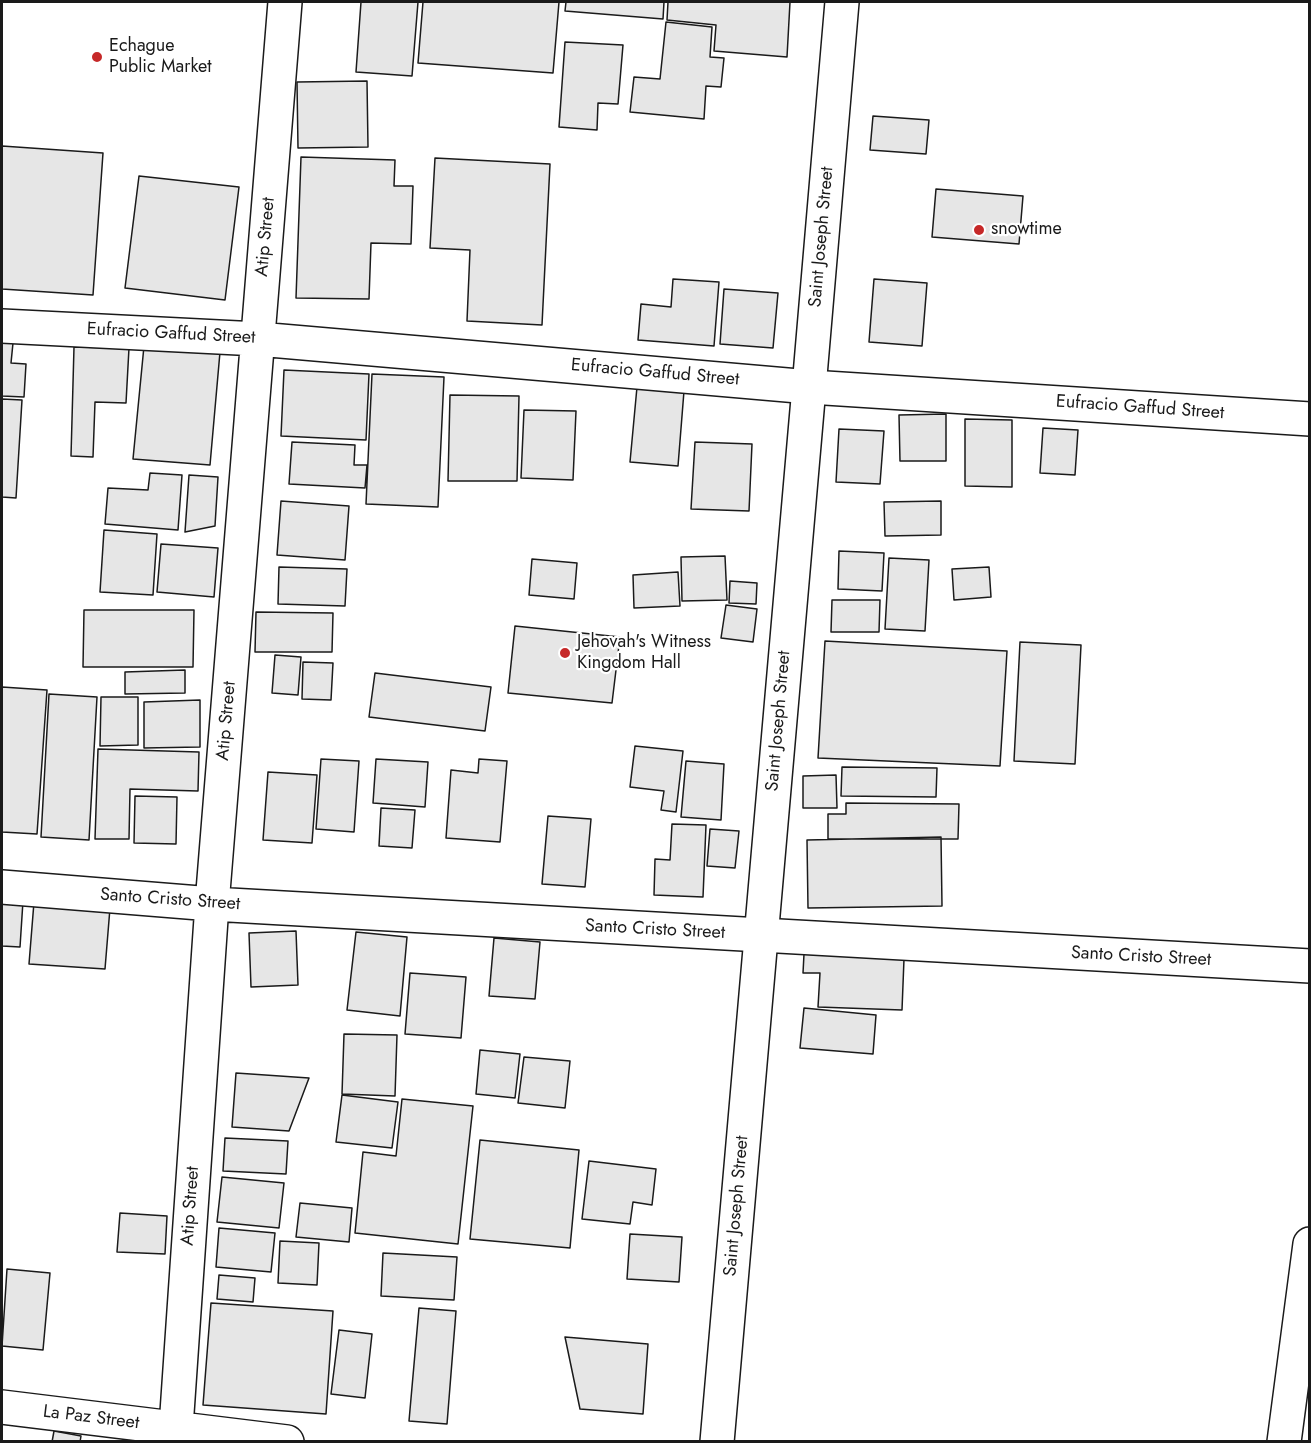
<!DOCTYPE html>
<style>
body{margin:0}
#map{position:relative;width:1311px;height:1443px;overflow:hidden;background:#fff;font-family:Jost,sans-serif}
canvas{display:block}
.frame{position:absolute;inset:0;border:3px solid #1a1a1a;pointer-events:none}
</style>
<div id="map">
<canvas width="1311" height="1443"></canvas>
<div class="frame"></div>
</div>
<script>
const g = document.querySelector('canvas').getContext('2d');
g.lineJoin = 'round';
function fillPath(path, color) { g.fillStyle = color; g.fill(path, 'evenodd'); }
function trace(path, color, width, dash) { g.strokeStyle = color; g.lineWidth = width; g.lineCap = dash ? 'butt' : 'round'; g.setLineDash(dash || []); g.stroke(path); }
function write(font, color, halo, rows, align = 'center') {
  g.font = font + ' Jost,sans-serif'; g.lineWidth = 4.5; g.setLineDash([]); g.textBaseline = 'middle'; g.strokeStyle = halo; g.fillStyle = color; for (const [text, x, y, turn = 0] of rows) {
    g.save(); g.translate(x, y); g.rotate((+turn || 0) * Math.PI / 180); g.textAlign = isNaN(turn) ? turn : align; if (halo) g.strokeText(text, 0, 0); g.fillText(text, 0, 0); g.restore();
  }
}
const building = new Path2D(`
 M361 2H418L412 76 356 72Z
 M423 2H559L553 73 418 63Z
 M566 2H664L663 19 565 11Z
 M668 2H790L787 57 714 51 716 25 667 20Z
 M666 22 712 27 710 57 724 58 721 87 706 86 704 119 630 112 634 77 660 79Z
 M565 42 623 45 618 104 598 103 597 130 559 127Z
 M367 81 368 147 298 148 297 82Z
 M873 116 929 120 926 154 870 150Z
 M2 146 103 153 93 295 2 289Z
 M301 157 395 160 394 186H413L411 244 371 243 369 299 296 298Z
 M435 158 550 164 542 325 467 321 470 250 430 248Z
 M139 176 239 187 225 300 125 288Z
 M936 189 1023 196 1019 244 932 237Z
 M673 279 719 282 714 346 638 340 641 304 671 307Z
 M874 279 927 283 922 346 869 342Z
 M724 289 778 293 773 348 720 344Z
 M2 343H13L11 363 26 364 24 397 2 396Z
 M144 346 220 352 210 465 133 459Z
 M74 347 129 348 126 403 95 402 93 457 71 456Z
 M284 370 369 374 366 440 281 436Z
 M372 374 444 377 438 507 366 504Z
 M637 387 684 391 678 466 630 462Z
 M450 395 519 396 517 481H448Z
 M2 399 22 400 16 498 2 497Z
 M524 410 576 411 573 480 521 478Z
 M946 414V461H900L899 415Z
 M965 419 1012 420V487L965 486Z
 M1043 428 1078 430 1075 475 1040 473Z
 M839 429 884 431 880 484 836 482Z
 M292 442 355 445 354 465H367L365 488 289 484Z
 M695 442 752 444 749 511 691 509Z
 M150 473 182 475 178 530 105 524 108 488 148 490Z
 M189 475 218 477 215 526 185 532Z
 M281 501 349 506 345 560 277 555Z
 M941 501V535L885 536 884 502Z
 M104 530 157 534 153 595 100 592Z
 M161 544 218 548 214 597 157 592Z
 M839 551 884 553 882 591 838 589Z
 M725 556 727 600 682 601 681 557Z
 M889 558 929 560 925 631 885 629Z
 M532 559 577 563 574 599 529 595Z
 M279 567 347 569 345 606 278 604Z
 M989 567 991 597 954 600 952 569Z
 M678 572 680 606 634 608 633 575Z
 M730 581 757 583 756 604 729 603Z
 M832 600H880L879 632H831Z
 M726 605 757 609 753 642 721 638Z
 M84 610H194L193 667H83Z
 M256 612 333 613 332 652H255Z
 M515 626 620 637 612 703 508 693Z
 M825 641 1007 651 1000 766 818 758Z
 M1020 642 1081 645 1075 764 1014 761Z
 M275 655 301 657 298 695 272 693Z
 M303 662 333 663 331 700 302 699Z
 M185 670V693L125 694V672Z
 M375 673 491 687 485 731 369 717Z
 M2 687 47 690 37 834 2 832Z
 M49 694 97 697 89 840 41 837Z
 M101 697H138V745L100 746Z
 M200 700V747L144 748V702Z
 M635 746 683 751 676 812 661 810 664 791 630 787Z
 M98 749 199 752 198 791 130 789 129 839H95Z
 M321 759 359 761 354 832 316 829Z
 M376 759 428 762 425 807 373 803Z
 M479 759 507 761 500 842 446 838 451 770 478 773Z
 M686 761 724 764 721 820 681 817Z
 M842 767 937 768 936 797 841 796Z
 M268 772 317 775 312 843 263 840Z
 M836 775 837 808H803V776Z
 M135 796 177 797 176 844 134 843Z
 M846 803 959 804 958 839H828V814H846Z
 M381 808 415 810 412 848 379 846Z
 M548 816 591 819 585 887 542 884Z
 M672 824 706 825 703 897 654 895 655 859 670 860Z
 M710 829 739 831 735 868 707 866Z
 M941 837 942 906 808 908 807 840Z
 M2 899 23 901 20 947 2 946Z
 M34 902 110 908 105 969 29 964Z
 M296 931 298 985 251 987 249 933Z
 M356 932 407 937 400 1016 347 1010Z
 M494 938 540 942 535 999 489 996Z
 M804 954 904 959 902 1010 818 1007 820 973H803Z
 M410 973 466 977 461 1038 405 1034Z
 M804 1008 876 1015 873 1054 800 1048Z
 M344 1034 397 1035 395 1096 342 1094Z
 M480 1050 520 1054 515 1098 476 1094Z
 M524 1057 570 1061 565 1108 518 1103Z
 M236 1073 309 1078 289 1131 232 1127Z
 M342 1095 398 1102 392 1148 336 1142Z
 M402 1099 473 1106 458 1244 355 1233 363 1152 396 1156Z
 M225 1138 288 1141 286 1174 223 1171Z
 M480 1140 579 1150 570 1248 470 1239Z
 M589 1161 656 1169 652 1205 633 1202 630 1224 582 1219Z
 M222 1177 284 1183 279 1228 217 1222Z
 M300 1203 352 1208 349 1242 296 1237Z
 M120 1213 167 1216 165 1254 117 1252Z
 M219 1228 275 1233 271 1272 216 1267Z
 M630 1234 682 1237 679 1282 627 1279Z
 M280 1241 319 1243 317 1285 278 1283Z
 M383 1253 457 1257 454 1300 381 1296Z
 M7 1269 50 1273 43 1350 2 1346Z
 M219 1275 255 1278 253 1302 217 1299Z
 M211 1303 333 1311 326 1414 203 1405Z
 M419 1308 456 1311 447 1424 409 1421Z
 M339 1330 372 1334 365 1398 331 1394Z
 M565 1337 648 1344 643 1414 580 1409Z
 M54 1431 81 1436 80 1442H52Z`);
fillPath(building, '#e6e6e6');
trace(building, '#1a1a1a', 1.5);
const minor = new Path2D(`
 M2 326 258 339 810 387 1310 419
 M2 887 212 904 1310 966
 M2 1407 287 1442
 M175 1442 212 904 285 2
 M1284 1442 1310 1244`);
const major = new Path2D(`
 M717 1442C757 961 802 482 842 2`);
trace(minor, '#1a1a1a', 36);
trace(major, '#1a1a1a', 36);
trace(minor, '#fff', 33);
trace(major, '#fff', 33);
for (const [x, y, r, color] of [
 [97,57,6,"#c62828"],
 [979,230,6,"#c62828"],
 [565,653,6,"#c62828"]
]) { const dot = new Path2D(); dot.arc(x, y, r, 0, 2 * Math.PI); g.fillStyle = color; g.fill(dot); trace(dot, '#fff', 2); }
write('18px', '#1a1a1a', '#fff', [
 ["Echague",109,47],
 ["Public Market",109,68],
 ["snowtime",991,230],
 ["Jehovah's Witness",577,643],
 ["Kingdom Hall",577,664]
], 'left');
write('18px', '#1a1a1a', '#fff', [
 ["Atip Street",266,237,-85],
 ["Saint Joseph Street",822,237,-85],
 ["Eufracio Gaffud Street",171,334,3],
 ["Eufracio Gaffud Street",655,373,5],
 ["Eufracio Gaffud Street",1140,408,4],
 ["Atip Street",227,721,-85],
 ["Saint Joseph Street",779,721,-85],
 ["Santo Cristo Street",170,900,4],
 ["Santo Cristo Street",655,930,3],
 ["Santo Cristo Street",1141,957,3],
 ["Atip Street",191,1206,-86],
 ["Saint Joseph Street",737,1206,-85],
 ["La Paz Street",91,1418,7]
]);
</script>
